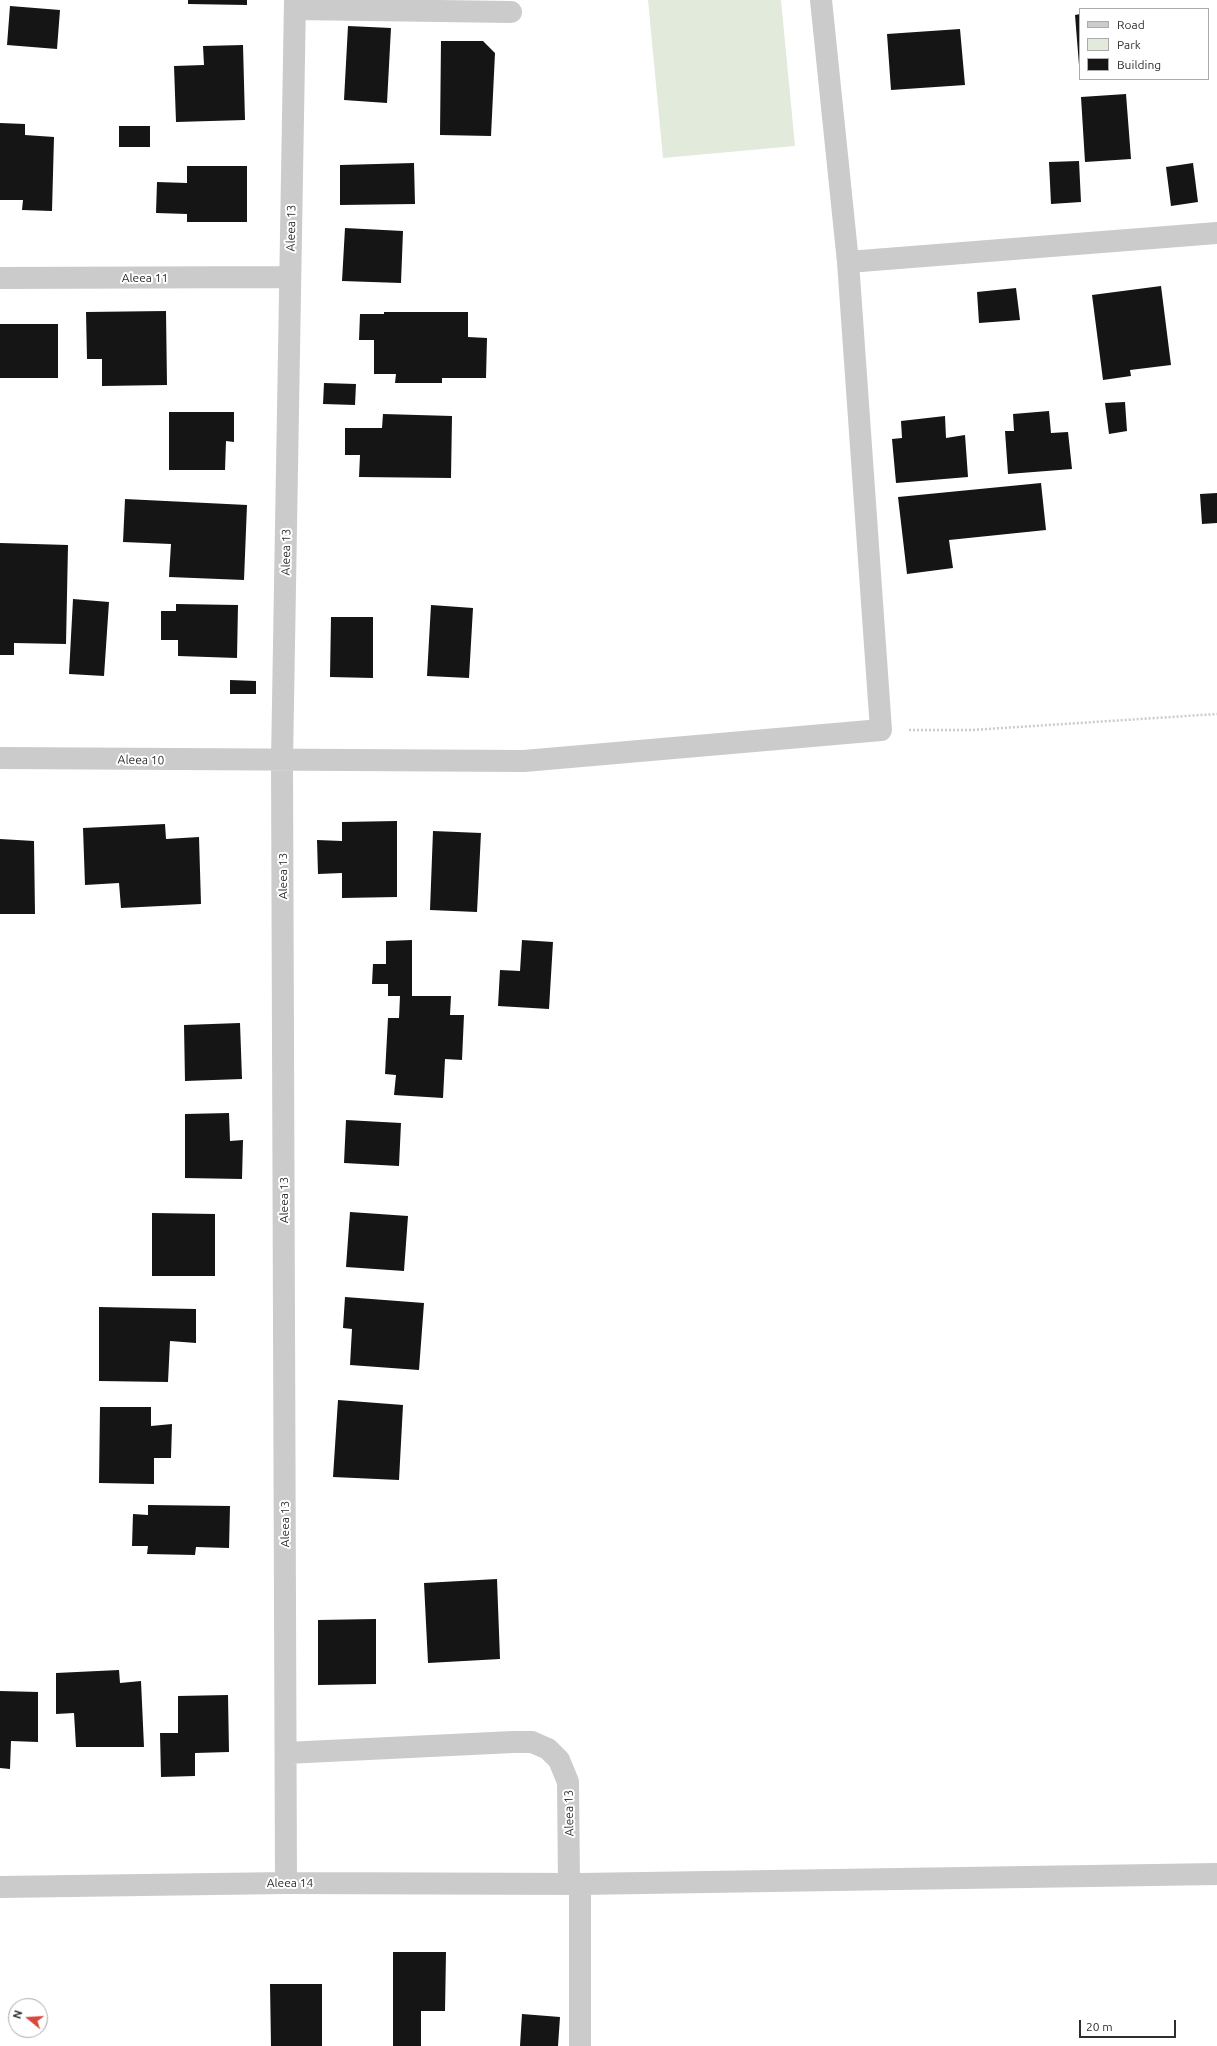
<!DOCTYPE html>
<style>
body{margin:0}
#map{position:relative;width:1217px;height:2046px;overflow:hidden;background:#fff;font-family:Ubuntu,sans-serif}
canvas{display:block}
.legend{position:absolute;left:1079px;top:8px;width:130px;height:72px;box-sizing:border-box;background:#fff;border:1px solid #ababab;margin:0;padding:5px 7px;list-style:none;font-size:12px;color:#2e2e2e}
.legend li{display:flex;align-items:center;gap:8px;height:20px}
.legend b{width:20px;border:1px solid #ababab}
.north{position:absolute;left:8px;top:1998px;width:40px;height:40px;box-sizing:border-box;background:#fff;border:1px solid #ababab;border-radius:50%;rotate:288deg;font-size:11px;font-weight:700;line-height:16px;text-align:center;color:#2e2e2e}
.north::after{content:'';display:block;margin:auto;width:14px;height:18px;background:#d8483c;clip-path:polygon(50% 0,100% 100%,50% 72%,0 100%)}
.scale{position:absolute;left:1079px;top:2020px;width:97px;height:18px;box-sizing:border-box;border:2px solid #2e2e2e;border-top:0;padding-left:5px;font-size:12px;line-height:14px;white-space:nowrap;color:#2e2e2e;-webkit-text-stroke:3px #fff;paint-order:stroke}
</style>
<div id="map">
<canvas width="1217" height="2046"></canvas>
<ul class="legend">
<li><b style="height:5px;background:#cbcbcb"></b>Road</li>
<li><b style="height:11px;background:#e2eadc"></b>Park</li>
<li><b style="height:11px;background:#151515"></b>Building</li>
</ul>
<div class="north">N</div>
<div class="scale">20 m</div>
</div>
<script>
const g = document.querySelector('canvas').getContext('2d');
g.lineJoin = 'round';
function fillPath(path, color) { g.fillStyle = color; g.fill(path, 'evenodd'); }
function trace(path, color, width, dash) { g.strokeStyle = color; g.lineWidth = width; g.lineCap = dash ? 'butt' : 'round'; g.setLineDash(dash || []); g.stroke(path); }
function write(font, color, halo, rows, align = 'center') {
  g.font = font + ' Ubuntu,sans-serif'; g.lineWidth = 4; g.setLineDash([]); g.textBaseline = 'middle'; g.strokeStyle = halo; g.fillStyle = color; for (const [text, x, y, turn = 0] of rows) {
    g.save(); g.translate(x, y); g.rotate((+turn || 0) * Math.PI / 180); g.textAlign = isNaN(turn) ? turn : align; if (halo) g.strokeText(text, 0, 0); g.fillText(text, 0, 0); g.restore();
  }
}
fillPath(new Path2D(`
 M648 0H781L795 146 663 158Z`), '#e2eadc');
fillPath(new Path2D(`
 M188 0H247V5L188 4Z
 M10 6 60 10 57 49 7 45Z
 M1080 14V65H1079L1075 15Z
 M348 26 391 28 387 103 344 100Z
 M960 29 965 85 891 90 887 34Z
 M441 41H483L495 53 491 136 440 135Z
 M243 45 245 120 176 122 174 66 204 65 203 46Z
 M1126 94 1131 159 1085 162 1081 97Z
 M0 123 25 124V135L54 137 52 211 22 210 23 200H0Z
 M119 126H150V147H119Z
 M1079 161 1081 202 1051 204 1049 162Z
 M414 163 415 204 340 205V165Z
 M1193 163 1198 202 1171 206 1166 167Z
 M187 166H247V222H187V214L156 213 157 182 187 183Z
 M345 228 403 231 401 283 342 281Z
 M1161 286 1171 365 1130 370 1131 376 1103 380 1092 295Z
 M1016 288 1020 320 979 323 977 292Z
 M166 311 167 385 102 386V359H87L86 312Z
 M384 312H468V337L487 338 486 378H442V383H395L396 374H374V340H359L360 314H384Z
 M0 324H58V378H0Z
 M324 383 356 384 355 405 323 404Z
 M1125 402 1127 431 1109 434 1105 403Z
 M1049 411 1051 433 1068 432 1072 469 1008 474 1005 431H1014L1013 414Z
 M169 412H234V442L226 441 225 470H169Z
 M383 414 452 416 451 478 359 477 360 455H345V428H382Z
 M945 416 946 438 965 435 968 477 896 483 892 439 902 438 901 421Z
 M1041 483 1046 530 949 540 953 568 907 574 898 497Z
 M1217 493V523L1202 524 1200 494Z
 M125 499 247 505 244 580 169 577 171 544 123 542Z
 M0 543 68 545 66 644 14 643V655H0Z
 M73 599 109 602 104 676 69 674Z
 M176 604 238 605 237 658 178 656V640H161V611H176Z
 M431 605 473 608 469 678 427 676Z
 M331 617H373V678L330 677Z
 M230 680 256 681V694H230Z
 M397 821V897L342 898V873L318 874 317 840 342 841V822Z
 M165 824 166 839 199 837 201 904 121 908 119 883 85 885 83 828Z
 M433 831 481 833 477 912 430 910Z
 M0 839 34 841 35 914H0Z
 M412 940V996H451L450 1015H464L462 1060 445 1059 443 1098 394 1095 396 1075 385 1074 388 1018H399L400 996H388V984H372L373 964H386V941Z
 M522 940 553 942 549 1009 498 1006 500 970 520 971Z
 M240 1023 242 1079 185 1081 184 1025Z
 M229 1113 230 1141 243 1140 242 1179 185 1178V1114Z
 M346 1120 401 1123 399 1166 344 1163Z
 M350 1212 408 1216 404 1271 346 1267Z
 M152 1213 215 1214V1276H152Z
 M345 1297 424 1303 419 1370 350 1365 352 1329 343 1328Z
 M99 1307 196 1309V1343L170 1341 168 1382 99 1381Z
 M338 1400 403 1405 399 1480 333 1477Z
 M100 1407H151V1426L172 1424 171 1458H154V1484L99 1483Z
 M148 1505 230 1506 229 1548 196 1547 195 1555 147 1554 148 1546H132L133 1514 148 1515Z
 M497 1579 500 1659 428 1663 424 1583Z
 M376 1619V1684L318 1685V1620Z
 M119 1670 120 1683 141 1681 144 1747H76L74 1713 56 1714V1673Z
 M0 1691 38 1692V1742L11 1741 10 1769 0 1768Z
 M228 1695 229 1752 195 1753V1776L161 1777 160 1733H178V1696Z
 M393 1952H446L445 2011H421V2046H393Z
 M270 1984H322V2046H271Z
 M522 2014 560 2017 558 2046H520Z`), '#151515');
trace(new Path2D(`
 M909 730H972L1217 714`), '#cbcbcb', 2.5, [2, 2]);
trace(new Path2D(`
 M821 0 848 262
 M295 9 511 12
 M0 278 290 277
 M0 758 524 761 881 730 848 262 1217 233
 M286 1753 513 1742H532L548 1749 559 1760 568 1782 569 1884
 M286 1883 282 761 295 0
 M0 1887 286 1883 580 1884 1217 1874
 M580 2046V1884`), '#cbcbcb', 22);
write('12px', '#2e2e2e', '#fff', [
 ["Aleea 13",291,228,-89],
 ["Aleea 11",145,278],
 ["Aleea 13",286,552,-89],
 ["Aleea 10",141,760,1],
 ["Aleea 13",283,876,-90],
 ["Aleea 13",284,1200,-90],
 ["Aleea 13",285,1524,-90],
 ["Aleea 13",569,1813,-91],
 ["Aleea 14",290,1883]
]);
</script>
